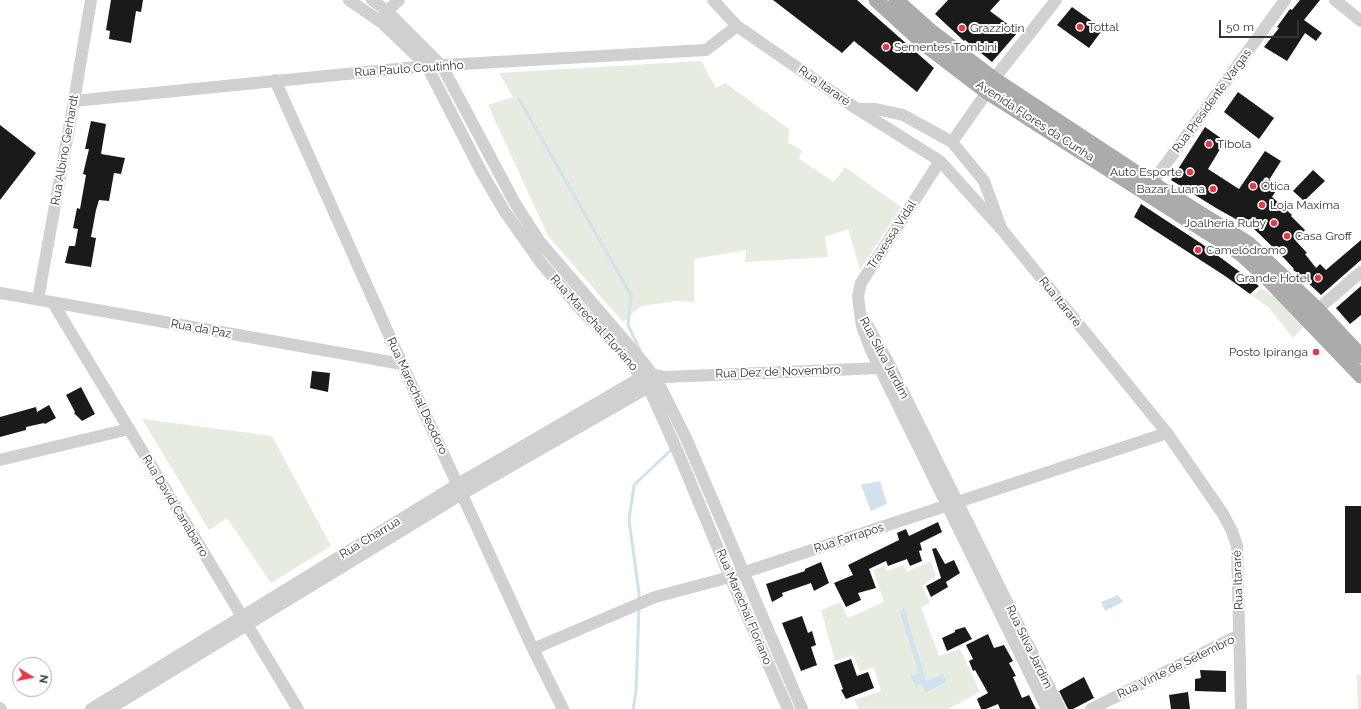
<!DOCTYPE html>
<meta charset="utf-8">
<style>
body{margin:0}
#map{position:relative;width:1361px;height:709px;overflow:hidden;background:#fff;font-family:Raleway,sans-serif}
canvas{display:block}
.north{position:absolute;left:12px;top:657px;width:40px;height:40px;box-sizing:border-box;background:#fff;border:1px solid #adadad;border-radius:50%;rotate:100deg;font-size:11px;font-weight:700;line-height:16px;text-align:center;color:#333}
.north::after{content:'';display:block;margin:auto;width:14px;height:18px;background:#e63946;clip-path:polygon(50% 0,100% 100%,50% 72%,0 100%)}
.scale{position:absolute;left:1219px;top:20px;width:80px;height:18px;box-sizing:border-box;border:2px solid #333;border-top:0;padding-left:5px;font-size:12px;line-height:14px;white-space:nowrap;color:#333;-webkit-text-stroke:3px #fff;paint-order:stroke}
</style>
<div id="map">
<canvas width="1361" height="709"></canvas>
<div class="north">N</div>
<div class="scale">50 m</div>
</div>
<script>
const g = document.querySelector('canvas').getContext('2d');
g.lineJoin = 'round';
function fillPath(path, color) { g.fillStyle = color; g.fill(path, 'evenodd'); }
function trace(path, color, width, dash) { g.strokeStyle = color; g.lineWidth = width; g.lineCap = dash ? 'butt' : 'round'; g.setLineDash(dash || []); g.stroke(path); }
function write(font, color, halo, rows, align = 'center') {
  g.font = font + ' Raleway,sans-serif'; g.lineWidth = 4; g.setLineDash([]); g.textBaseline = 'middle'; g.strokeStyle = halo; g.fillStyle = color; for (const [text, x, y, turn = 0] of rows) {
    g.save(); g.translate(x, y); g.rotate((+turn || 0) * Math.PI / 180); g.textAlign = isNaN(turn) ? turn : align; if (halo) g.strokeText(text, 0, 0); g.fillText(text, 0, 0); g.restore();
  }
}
fillPath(new Path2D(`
 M701 61 716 88 725 83 789 129 788 142 802 151 798 158 834 182 845 167 901 207 860 270 848 229 825 237 828 257 745 262 746 250 694 259V302L676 301 641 306 623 322 548 236 488 105 513 97 499 73Z
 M1261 288 1284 303 1304 326 1293 338 1269 308 1253 296Z
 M142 419 272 436 331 546 271 583 227 518 209 530Z
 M931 561 936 576 922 586 930 603 921 607 939 656 960 649 980 692 948 709H859L854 700 881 691 874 667 860 671 853 655 835 661 821 610 840 602 848 618 884 602 873 570 884 566 887 571 904 565 907 572Z
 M1357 675H1361V709H1358Z`), '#e6ecdf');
fillPath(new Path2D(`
 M880 481 887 504 871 511 861 485Z
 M1118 595 1123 602 1105 611 1101 602Z
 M904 608 926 681 943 674 946 682 925 693 921 683 915 687 911 676 919 673 900 612Z`), '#cfe2ee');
trace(new Path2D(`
 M519 99 631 295 628 325 640 350
 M639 600V593L629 520 634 485 672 449
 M633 709 636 692 639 608`), '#cfe2ee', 3);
fillPath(new Path2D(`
 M111 0H143L141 12 136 11 131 43 109 39 110 31 106 30Z
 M773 0H857L934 68 917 92 854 41 842 53Z
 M948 0H1000L990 11 1018 32 992 62 965 40 964 41 935 14Z
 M1300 0H1320L1304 20 1322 33 1316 41 1305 33 1287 61 1264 47 1279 28 1277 27 1290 9 1292 10Z
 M1072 7 1103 29 1089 48 1057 25Z
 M1238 92 1274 118 1259 139 1224 112Z
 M91 121 106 124 101 154 125 158 121 174 114 173 109 201 99 200 96 210 91 237 96 238 91 267 65 263 69 246H75L78 229 73 228 77 208 80 209 86 175 83 174 89 149H85Z
 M0 125 36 153 0 200Z
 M1205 127 1225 141 1208 169 1239 189 1265 151 1281 161 1269 180 1279 186 1272 197 1292 215 1291 216 1305 230 1296 241 1307 253 1305 254 1316 268 1320 264 1326 270 1361 240V260L1321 295 1305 280 1306 278 1293 270 1294 269 1284 258 1251 226 1241 222 1216 208 1171 180Z
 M1313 170 1325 181 1304 201 1293 191Z
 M1141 204 1202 244 1259 286 1250 294 1225 276 1134 217Z
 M1361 286V315L1350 324 1336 308Z
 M312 371 330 373 328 392 310 388Z
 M81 387 95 414 82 421 74 413 75 412 66 395Z
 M49 405 56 418 45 424 44 423 26 427V430L0 437V417L36 407 37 412Z
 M1345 506H1361V593H1345Z
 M938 522 942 532 920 543 922 550 919 551 922 561 910 566 907 559 888 566 886 561 869 569 876 588 858 593 861 600 846 607 834 583 853 575 848 565 899 540 897 533 906 529 909 536Z
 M936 548 945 564 954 560 960 573 946 582 948 587 931 597 926 586 941 578 932 549Z
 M821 562 829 583 814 591 811 583 782 593 783 596 772 602 766 584 805 571V569Z
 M802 616 808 633 812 631 816 645 811 647 817 665 801 671 782 623Z
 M965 627 972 639 947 651 942 638 955 632V630Z
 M988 634 994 648 1004 645 1013 661 1009 663 1016 676 1013 677 1022 698 1029 695 1036 709H1000L998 704 986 709H981L977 699 988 693 975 670 973 671 969 661 973 659 966 645Z
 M851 659 857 676 868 672 874 688 846 699 841 690 843 689 834 665Z
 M1200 670 1226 671V692L1195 691V679L1201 678Z
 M1084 677 1094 698 1073 709H1068L1059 691Z
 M1188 692 1190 709H1171L1169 695Z`), '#1a1a1a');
trace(new Path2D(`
 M349 0 381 22 427 66 481 171 505 212 541 263 583 312 620 349 648 386 679 455 730 577 788 709
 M372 0 387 11 442 66 516 205 540 242 643 362 658 382 686 438 802 709
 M713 0 737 26 857 109 940 161 1003 231 1167 433 1223 514 1232 531 1237 546 1241 709
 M1335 0 1361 21
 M383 18 387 11 399 0
 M275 80 402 364 533 649 563 709
 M74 101 427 66 706 50 737 26
 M857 109H876L903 115 952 142 984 181 1000 225
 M952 142 987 92 994 79 1056 0
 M940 161 861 283 858 296 860 313 862 326 870 348 1047 709
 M1152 183 1285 0
 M0 293 402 364
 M38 299 74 101 91 0
 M53 303 298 709
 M1311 315 1361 272
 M868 326 890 366 1060 709
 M0 460 129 429
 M533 649 655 597 730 577 1167 433
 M0 708 1 709
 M91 709 458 484 642 377 652 374 665 377 880 368 890 366
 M109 709 462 494 654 384
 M1091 709 1239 635`), '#d0d0d0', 12);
trace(new Path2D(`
 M876 0 924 44 987 92 1241 254 1265 276 1361 376
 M896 0 932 32 994 79 1152 183 1248 243 1317 309 1361 356`), '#ababab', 15);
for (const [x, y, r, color] of [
 [1080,27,4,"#e63946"],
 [962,28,4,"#e63946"],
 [886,47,4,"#e63946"],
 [1209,144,4,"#e63946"],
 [1190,172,4,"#e63946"],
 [1253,186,4,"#e63946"],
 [1213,189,4,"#e63946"],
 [1262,205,4,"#e63946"],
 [1274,223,4,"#e63946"],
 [1287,236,4,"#e63946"],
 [1198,250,4,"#e63946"],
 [1318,278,4,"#e63946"],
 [1316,352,4,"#e63946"]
]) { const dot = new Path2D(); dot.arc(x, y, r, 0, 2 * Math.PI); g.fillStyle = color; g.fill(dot); trace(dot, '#fff', 1.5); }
write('12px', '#333', '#fff', [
 ["Tottal",1088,27],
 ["Grazziotin",970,28],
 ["Sementes Tombini",894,47],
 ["Tibola",1217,144],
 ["Auto Esporte",1182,172,"right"],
 ["Ótica",1261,186],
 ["Bazar Luana",1205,189,"right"],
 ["Loja Maxima",1270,205],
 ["Joalheria Ruby",1266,223,"right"],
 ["Casa Groff",1295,236],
 ["Camelódromo",1206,250],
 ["Grande Hotel",1310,278,"right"],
 ["Posto Ipiranga",1308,352,"right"]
], 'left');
write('12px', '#333', '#fff', [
 ["Rua Paulo Coutinho",409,69,-4],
 ["Rua Itararé",824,86,35],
 ["Rua Presidente Vargas",1212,101,-54],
 ["Avenida Flores da Cunha",1035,121,33],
 ["Rua Albino Gerhardt",65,150,-80],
 ["Travessa Vidal",892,235,-57],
 ["Rua Itararé",1060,302,51],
 ["Rua Marechal Floriano",594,323,48],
 ["Rua da Paz",201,329,10],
 ["Rua Silva Jardim",884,358,62],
 ["Rua Dez de Novembro",778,372,-2],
 ["Rua Marechal Deodoro",417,396,65],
 ["Rua David Canabarro",175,506,59],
 ["Rua Charrua",370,538,-31],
 ["Rua Farrapos",849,538,-18],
 ["Rua Itararé",1238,580,-92],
 ["Rua Marechal Floriano",744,607,67],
 ["Rua Silva Jardim",1029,647,64],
 ["Rua Vinte de Setembro",1176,667,-26]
]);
</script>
